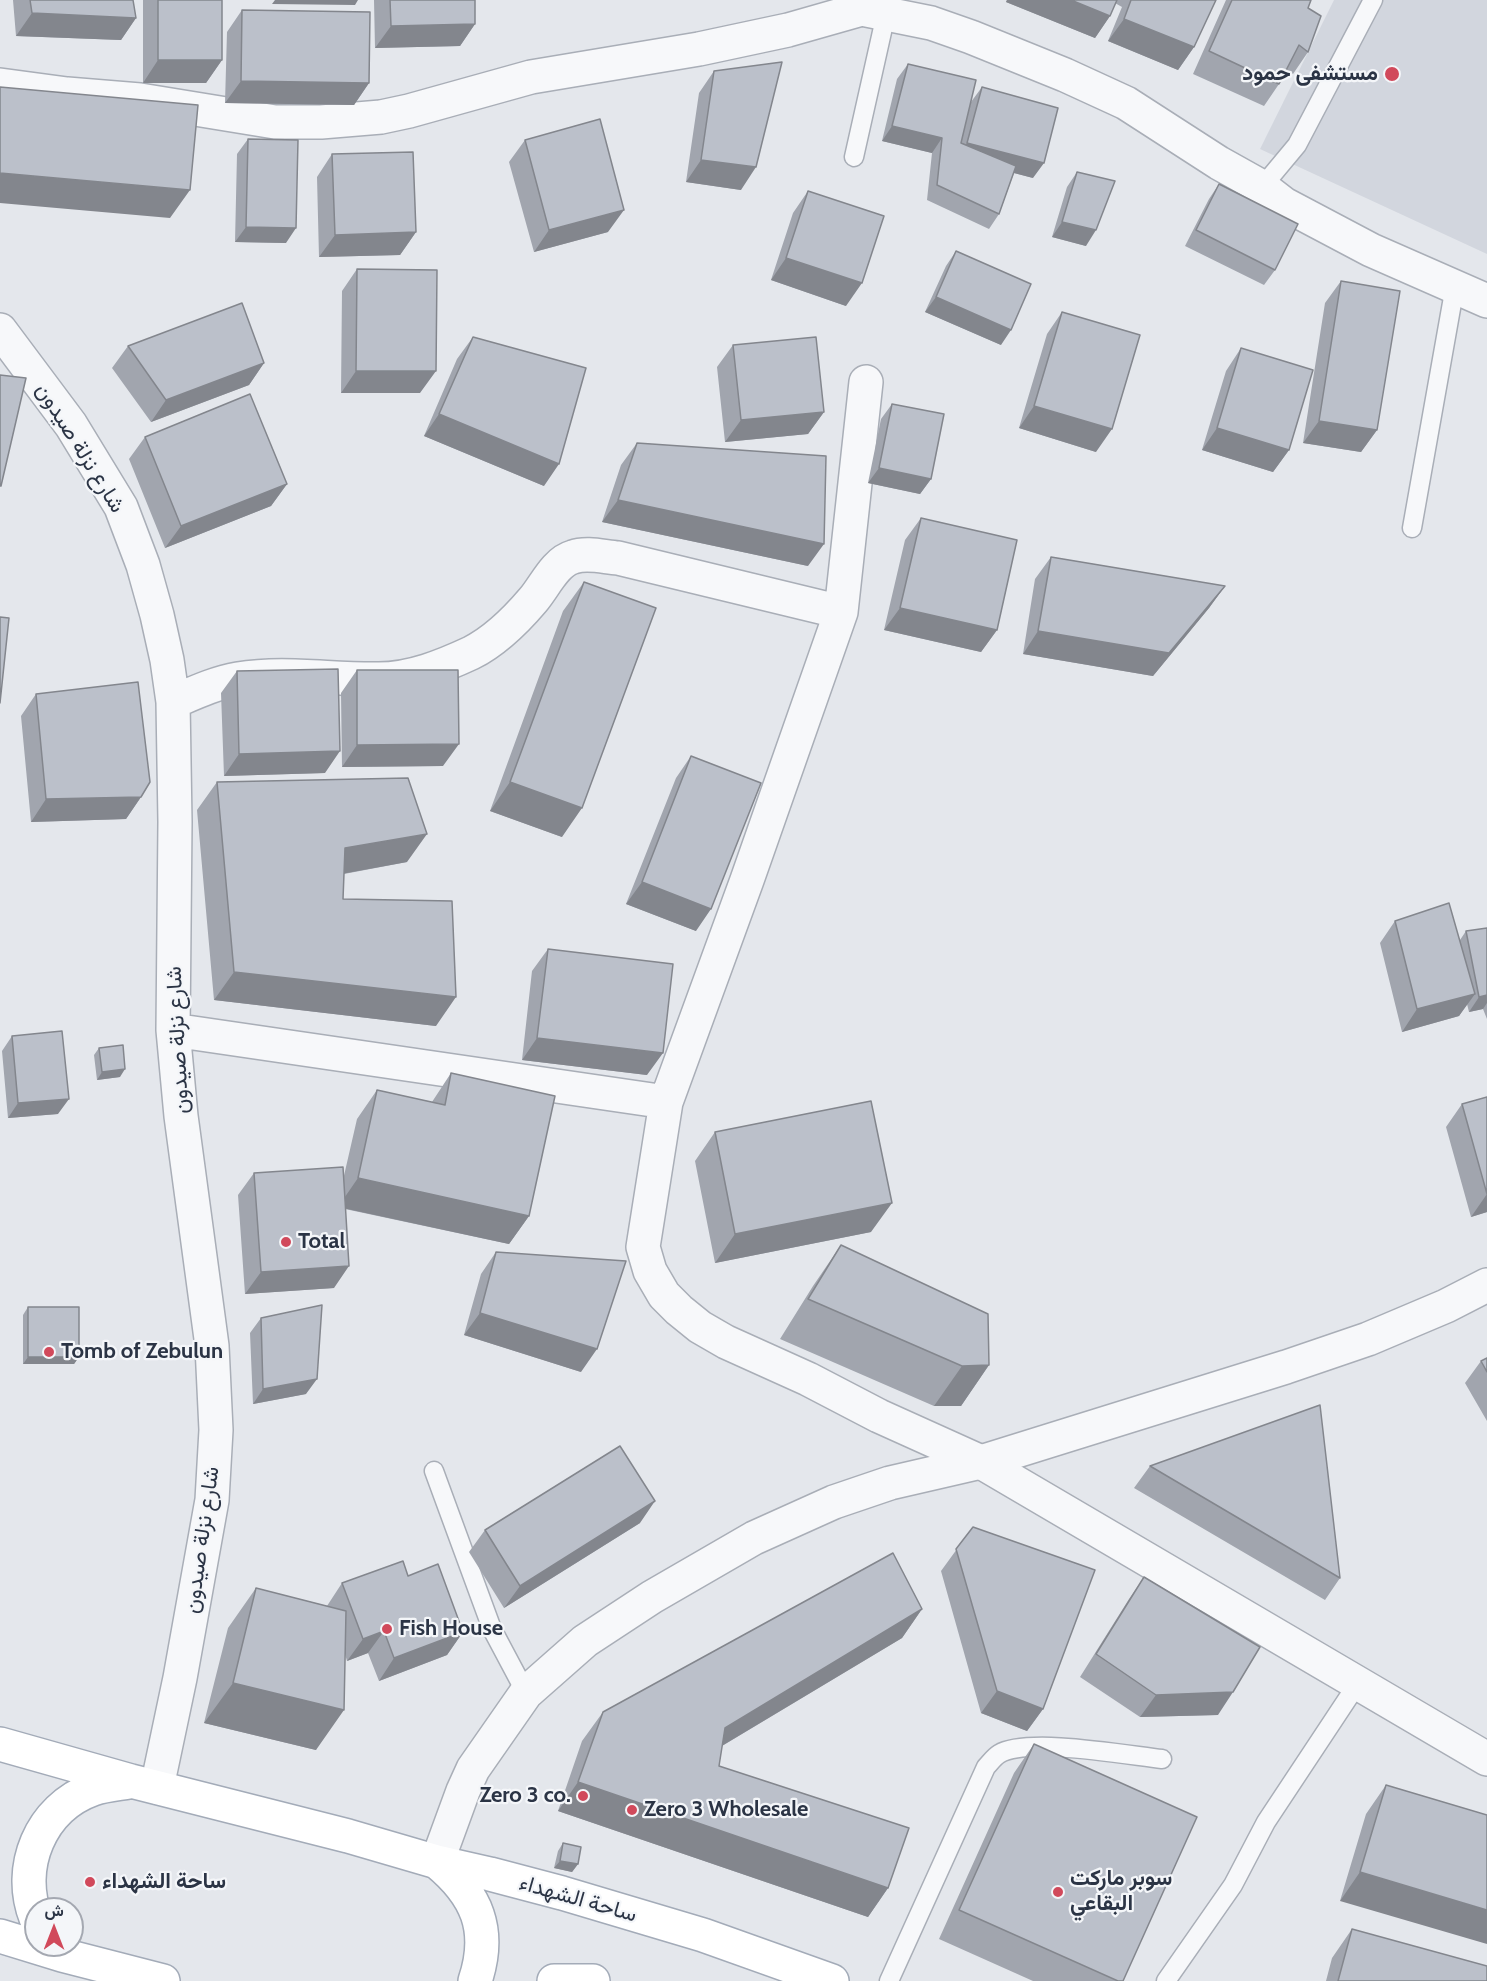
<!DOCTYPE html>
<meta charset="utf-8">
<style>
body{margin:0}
#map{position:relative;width:1487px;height:1981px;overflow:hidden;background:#e4e7ec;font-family:Cabin,Vazirmatn,sans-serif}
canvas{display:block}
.north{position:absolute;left:24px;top:1897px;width:60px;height:60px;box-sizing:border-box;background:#f4f6f9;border:2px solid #a4a8b1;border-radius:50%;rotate:0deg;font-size:16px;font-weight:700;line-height:24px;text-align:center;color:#2b3445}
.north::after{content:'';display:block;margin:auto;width:21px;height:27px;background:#d1495b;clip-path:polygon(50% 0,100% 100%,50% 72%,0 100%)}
</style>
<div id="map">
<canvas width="1487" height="1981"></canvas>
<div class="north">ش</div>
</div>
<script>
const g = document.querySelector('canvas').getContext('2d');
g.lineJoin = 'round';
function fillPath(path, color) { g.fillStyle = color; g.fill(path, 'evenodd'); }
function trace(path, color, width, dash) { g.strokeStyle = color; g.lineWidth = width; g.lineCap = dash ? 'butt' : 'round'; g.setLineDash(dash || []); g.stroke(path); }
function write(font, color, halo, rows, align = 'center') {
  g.font = font + ' Cabin,Vazirmatn,sans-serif'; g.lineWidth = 4.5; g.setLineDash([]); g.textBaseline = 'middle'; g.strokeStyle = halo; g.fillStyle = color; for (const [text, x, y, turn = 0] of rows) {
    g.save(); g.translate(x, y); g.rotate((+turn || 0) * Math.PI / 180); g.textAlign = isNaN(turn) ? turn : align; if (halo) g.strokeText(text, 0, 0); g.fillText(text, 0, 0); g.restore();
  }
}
fillPath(new Path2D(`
 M1334 0H1487V254L1260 149Z`), '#d2d6de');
const service = new Path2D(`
 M854 157 886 14
 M1262 187 1297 145 1373 0
 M1412 528 1455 286
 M434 1471 492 1629 526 1693
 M889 1981 986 1767C990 1763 994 1757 999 1754 1027 1737 1126 1755 1162 1759
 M1166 1981 1233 1885 1266 1822 1358 1683`);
const minor = new Path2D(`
 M0 330 71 425 121 507 143 565 157 615 167 660 173 702 175 822 173 1030 181 1116 212 1346 216 1430 212 1500 180 1678 157 1787
 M841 612 747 880 666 1102 643 1247 650 1271 664 1295 679 1310 700 1327 726 1342 808 1379 879 1416 981 1462 1487 1759
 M173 702C194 693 215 683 238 679 284 671 332 680 379 679 411 679 443 666 471 653 495 641 516 620 533 600 545 586 555 562 573 557 587 552 604 557 618 558L841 612 866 382
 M173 1030 666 1102`);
const tertiary = new Path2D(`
 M0 85 67 94 140 100 275 122H321L381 117 409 111 531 77 699 49 788 30 862 9 931 23 971 37 1065 75 1126 103 1219 163 1262 187 1284 204 1371 250 1487 301
 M437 1862 463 1791 473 1769 526 1693 585 1641 652 1597 754 1538 834 1502 890 1483 981 1462 1286 1367 1368 1339 1446 1306 1487 1285`);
const primary = new Path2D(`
 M0 1744 131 1781 348 1836 437 1862 490 1874 562 1893 703 1935 832 1981
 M437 1862C477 1895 492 1930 475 1981
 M36 1918C16 1868 40 1808 93 1789 104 1785 117 1784 129 1782
 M0 1936 62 1955 163 1981
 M554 1981H593`);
trace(service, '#a9aeb7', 21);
trace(minor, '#a9aeb7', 36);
trace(tertiary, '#a9aeb7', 36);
trace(primary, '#a3abb8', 36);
trace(service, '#f7f8fa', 18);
trace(minor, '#f7f8fa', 33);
trace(tertiary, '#f7f8fa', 33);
trace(primary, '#fff', 33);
fillPath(new Path2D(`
 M13 0H133L136 18 121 40 16 36Z
 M143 0H222V60L206 83H143Z
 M374 0H475V24L460 46 375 48Z
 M1007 0H1216L1194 47 1178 70 1108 41 1122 7 1115 3 1110 16 1095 38 1006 2Z
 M1226 0H1311L1308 8V52L1293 74 1286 70 1279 84 1264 106 1193 74Z
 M242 10 369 83 354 105 225 103 227 32Z
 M908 64 964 129 971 102 982 87 1033 178 1014 173 999 214 989 229 927 200 932 153 882 141 897 79Z
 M714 71 741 190 686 182 699 93Z
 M248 139 286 243 235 242 237 154Z
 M525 140 608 232 534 252 509 162Z
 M332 154 416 232 400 255 319 257 317 177Z
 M1077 172 1086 246 1052 237 1067 187Z
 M1219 184 1275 270 1264 285 1185 246 1209 199Z
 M808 191 846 306 771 280 793 213Z
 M956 251 1001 345 925 312 946 266Z
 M357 269 420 393H341L342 291Z
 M1341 281 1377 430 1361 452 1303 443 1325 303Z
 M1062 312 1096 452 1019 428 1047 334Z
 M473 337 544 486 424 436 457 359Z
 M733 345 824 412 808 434 725 442 717 367Z
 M128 346 264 363 249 385 151 422 112 368Z
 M1241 348 1289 450 1273 472 1202 450 1226 371Z
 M892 404 931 479 920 494 868 483 881 419Z
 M145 437 287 484 271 506 165 548 129 459Z
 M637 443 808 566 602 522 621 465Z
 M921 518 997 630 981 652 884 630 905 540Z
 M1051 557 1225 586 1209 608 1153 676 1023 654 1035 579Z
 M584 582 562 837 490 811 563 611Z
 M357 670 443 766 342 767 341 693Z
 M237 671 325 773 224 776 221 693Z
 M36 694 141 797 126 819 31 822 21 716Z
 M691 756 696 931 626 904 676 778Z
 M217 782 407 862 344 874 343 899 436 1026 214 1000 197 810Z
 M1395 921 1460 940 1466 931 1487 928V1019L1483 1009 1469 1012 1467 1004 1459 1016 1402 1032 1380 943Z
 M548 949 647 1075 522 1060 532 971Z
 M12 1036 58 1114 8 1118 2 1051Z
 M99 1048 120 1077 97 1080 94 1055Z
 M451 1073 529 1216 509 1244 345 1209 334 1288 245 1294 238 1195 254 1173 343 1180 357 1119 377 1090 432 1102Z
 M1487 1097V1212L1471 1217 1446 1127 1462 1104Z
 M715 1132 871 1232 715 1263 695 1161Z
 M841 1245 989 1365 961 1406H934L780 1339 813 1286Z
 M496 1252 581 1372 464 1335 481 1274Z
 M28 1307 79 1357 74 1364H23V1315Z
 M261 1318 306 1394 253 1404 250 1333Z
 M1487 1358V1421L1465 1383 1481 1361Z
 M1150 1466 1340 1578 1325 1600 1134 1488Z
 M640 1523 504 1608 469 1552 485 1530Z
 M973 1527 1043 1709 1027 1731 981 1713 941 1571Z
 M408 1576 463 1632 447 1655 379 1681 368 1653 347 1661 345 1654 316 1750 204 1723 228 1628 256 1588 327 1606 342 1583Z
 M1144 1577 1218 1715 1140 1717 1080 1677 1129 1599Z
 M922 1609 902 1638 722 1746 719 1766 888 1888 868 1917 558 1811 582 1741 603 1712Z
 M1034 1744 1123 1981H1033L939 1939 1014 1773Z
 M1386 1785 1487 1815 1340 1901 1366 1814Z
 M563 1843 578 1864 572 1872 554 1868 558 1851Z
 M1352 1929 1487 1981H1326L1332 1958Z`), '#a1a5ae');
fillPath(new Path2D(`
 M275 0H358L355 5 272 4Z
 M1007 0H1071L1110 16 1095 38 1006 2Z
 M32 13 136 18 121 40 16 36Z
 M1124 19 1194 47 1178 70 1108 41Z
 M475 24 460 46 375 48 391 26Z
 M158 60H222L206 83H143Z
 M241 81 369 83 354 105 225 103Z
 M892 126 942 138 932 153 882 141Z
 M967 143 1044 163 1033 178 957 158Z
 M701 160 756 167 741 190 686 182Z
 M0 173 190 190 170 218 0 203Z
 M624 210 608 232 534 252 549 230Z
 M1062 222 1096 230 1086 246 1052 237Z
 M246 227 296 228 286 243 235 242Z
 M416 232 400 255 319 257 335 235Z
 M786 258 862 283 846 306 771 280Z
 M936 297 1011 330 1001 345 925 312Z
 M264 363 249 385 151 422 166 400Z
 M356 371H436L420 393H341Z
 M1034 406 1112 429 1096 452 1019 428Z
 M824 412 808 434 725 442 741 420Z
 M439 414 559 464 544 486 424 436Z
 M1319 421 1377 430 1361 452 1303 443Z
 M1217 428 1289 450 1273 472 1202 450Z
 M879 468 931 479 920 494 868 483Z
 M287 484 271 506 165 548 181 526Z
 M618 500 824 544 808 566 602 522Z
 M1225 586 1209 608 1153 676 1023 654 1038 631Z
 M900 608 997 630 981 652 884 630Z
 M459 744 443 766 342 767 357 745Z
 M340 751 325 773 224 776 239 754Z
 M510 782 582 808 562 837 490 811Z
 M141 797 126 819 31 822 46 799Z
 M427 834 407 862 325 877 345 848Z
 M642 882 711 909 696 931 626 904Z
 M234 972 456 997 436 1026 214 1000Z
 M1475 994 1459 1016 1402 1032 1417 1009Z
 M1487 995V1003L1483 1009 1469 1012 1479 997Z
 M537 1038 663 1053 647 1075 522 1060Z
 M125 1069 120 1077 97 1080 102 1072Z
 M69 1099 58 1114 8 1118 18 1103Z
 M358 1178 529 1216 509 1244 338 1207Z
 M1487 1194V1212L1471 1217Z
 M892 1203 871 1232 715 1263 735 1234Z
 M349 1266 334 1288 245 1294 261 1272Z
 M480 1313 597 1349 581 1372 464 1335Z
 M28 1357H79L74 1364H23Z
 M989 1365 961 1406H934L962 1366Z
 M317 1379 306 1394 253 1404 263 1389Z
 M655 1501 640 1523 504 1608 520 1586Z
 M922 1609 902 1638 705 1756 725 1728Z
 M384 1631 368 1653 347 1661 363 1639Z
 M463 1632 447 1655 379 1681 394 1658Z
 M233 1683 344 1710 316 1750 204 1723Z
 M997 1691 1043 1709 1027 1731 981 1713Z
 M1233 1692 1218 1715 1140 1717 1156 1695Z
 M578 1782 888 1888 868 1917 558 1811Z
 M560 1861 578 1864 572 1872 554 1868Z
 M1360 1872 1487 1910V1944L1340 1901Z`), '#83868d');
const building = new Path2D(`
 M30 0H133L136 18 32 13Z
 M158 0H222V60H158Z
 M390 0H475V24L391 26Z
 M1071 0H1117L1110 16Z
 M1131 0H1216L1194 47 1124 19Z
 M1232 0H1311L1308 8 1321 16 1308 52 1299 45 1279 84 1209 51Z
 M242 10 370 12 369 83 241 81Z
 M782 62 756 167 701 160 714 71Z
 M908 64 976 80 961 143 1016 166 999 214 937 185 942 138 892 126Z
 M0 87 198 105 190 190 0 173Z
 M982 87 1058 108 1044 163 967 143Z
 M600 119 624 210 549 230 525 140Z
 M248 139 298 140 296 228 246 227Z
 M413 152 416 232 335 235 332 154Z
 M1077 172 1115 181 1096 230 1062 222Z
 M1219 184 1298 224 1275 270 1196 230Z
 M808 191 884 216 862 283 786 258Z
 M956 251 1031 284 1011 330 936 297Z
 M357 269 437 270 436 371H356Z
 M1341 281 1400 291 1377 430 1319 421Z
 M242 303 264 363 166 400 128 346Z
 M1062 312 1140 335 1112 429 1034 406Z
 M473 337 586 368 559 464 439 414Z
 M816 337 824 412 741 420 733 345Z
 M1241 348 1313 370 1289 450 1217 428Z
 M0 375 26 378 1 486H0Z
 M250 394 287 484 181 526 145 437Z
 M892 404 944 414 931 479 879 468Z
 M637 443 826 456 824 544 618 500Z
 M921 518 1017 540 997 630 900 608Z
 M1051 557 1225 586 1169 653 1038 631Z
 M584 582 656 608 582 808 510 782Z
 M0 617 9 618 0 703Z
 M338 669 340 751 239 754 237 671Z
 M357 670H458L459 744 357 745Z
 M138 682 150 782 141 797 46 799 36 694Z
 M691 756 761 783 711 909 642 882Z
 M408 778 427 834 345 848 343 899 452 901 456 997 234 972 217 782Z
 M1449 903 1475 994 1417 1009 1395 921Z
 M1487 928V995L1479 997 1466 931Z
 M548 949 673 964 663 1053 537 1038Z
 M62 1031 69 1099 18 1103 12 1036Z
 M123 1045 125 1069 102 1072 99 1048Z
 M451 1073 555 1096 529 1216 358 1178 377 1090 445 1105Z
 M1487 1097V1194L1462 1104Z
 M871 1101 892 1203 735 1234 715 1132Z
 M343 1167 349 1266 261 1272 254 1173Z
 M841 1245 988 1314 989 1365 962 1366 808 1299Z
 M496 1252 626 1261 597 1349 480 1313Z
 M322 1305 317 1379 263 1389 261 1318Z
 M28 1307H79V1357H28Z
 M1487 1358V1372L1481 1361Z
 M1320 1405 1340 1578 1150 1466Z
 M620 1446 655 1501 520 1586 485 1530Z
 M973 1527 1095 1570 1043 1709 997 1691 956 1549Z
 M893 1553 922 1609 725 1728 719 1766 909 1828 888 1888 578 1782 603 1712Z
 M403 1561 408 1576 438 1564 463 1632 394 1658 384 1631 363 1639 342 1583Z
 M1144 1577 1260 1647 1233 1692 1156 1695 1096 1654Z
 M256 1588 346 1611 344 1710 233 1683Z
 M1034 1744 1197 1817 1123 1981H1118L959 1910Z
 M1386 1785 1487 1815V1910L1360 1872Z
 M563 1843 581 1847 578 1864 560 1861Z
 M1352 1929 1487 1966V1981H1338Z`);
fillPath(building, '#bbc0ca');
trace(building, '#83868d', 1.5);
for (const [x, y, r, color] of [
 [1392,74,8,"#d1495b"],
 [286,1242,6,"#d1495b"],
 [49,1352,6,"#d1495b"],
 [387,1629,6,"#d1495b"],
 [583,1796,6,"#d1495b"],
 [632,1810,6,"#d1495b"],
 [90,1882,6,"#d1495b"],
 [1058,1892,6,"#d1495b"]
]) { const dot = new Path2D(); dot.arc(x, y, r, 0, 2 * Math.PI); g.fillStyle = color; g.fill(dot); trace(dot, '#f4f6f9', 2); }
write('bold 22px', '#2b3445', '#f4f6f9', [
 ["مستشفى حمود",1378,74,"right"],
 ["Total",298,1242],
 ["Tomb of Zebulun",61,1352],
 ["Fish House",399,1629],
 ["Zero 3 co.",571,1796,"right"],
 ["Zero 3 Wholesale",644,1810],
 ["سوبر ماركت",1070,1879],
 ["البقاعي",1070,1904],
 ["ساحة الشهداء",102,1882]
], 'left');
write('22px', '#2b3445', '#f4f6f9', [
 ["شارع نزلة صيدون",80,448,58],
 ["شارع نزلة صيدون",178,1040,-93],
 ["شارع نزلة صيدون",202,1540,-82],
 ["ساحة الشهداء",578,1899,16]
]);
</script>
